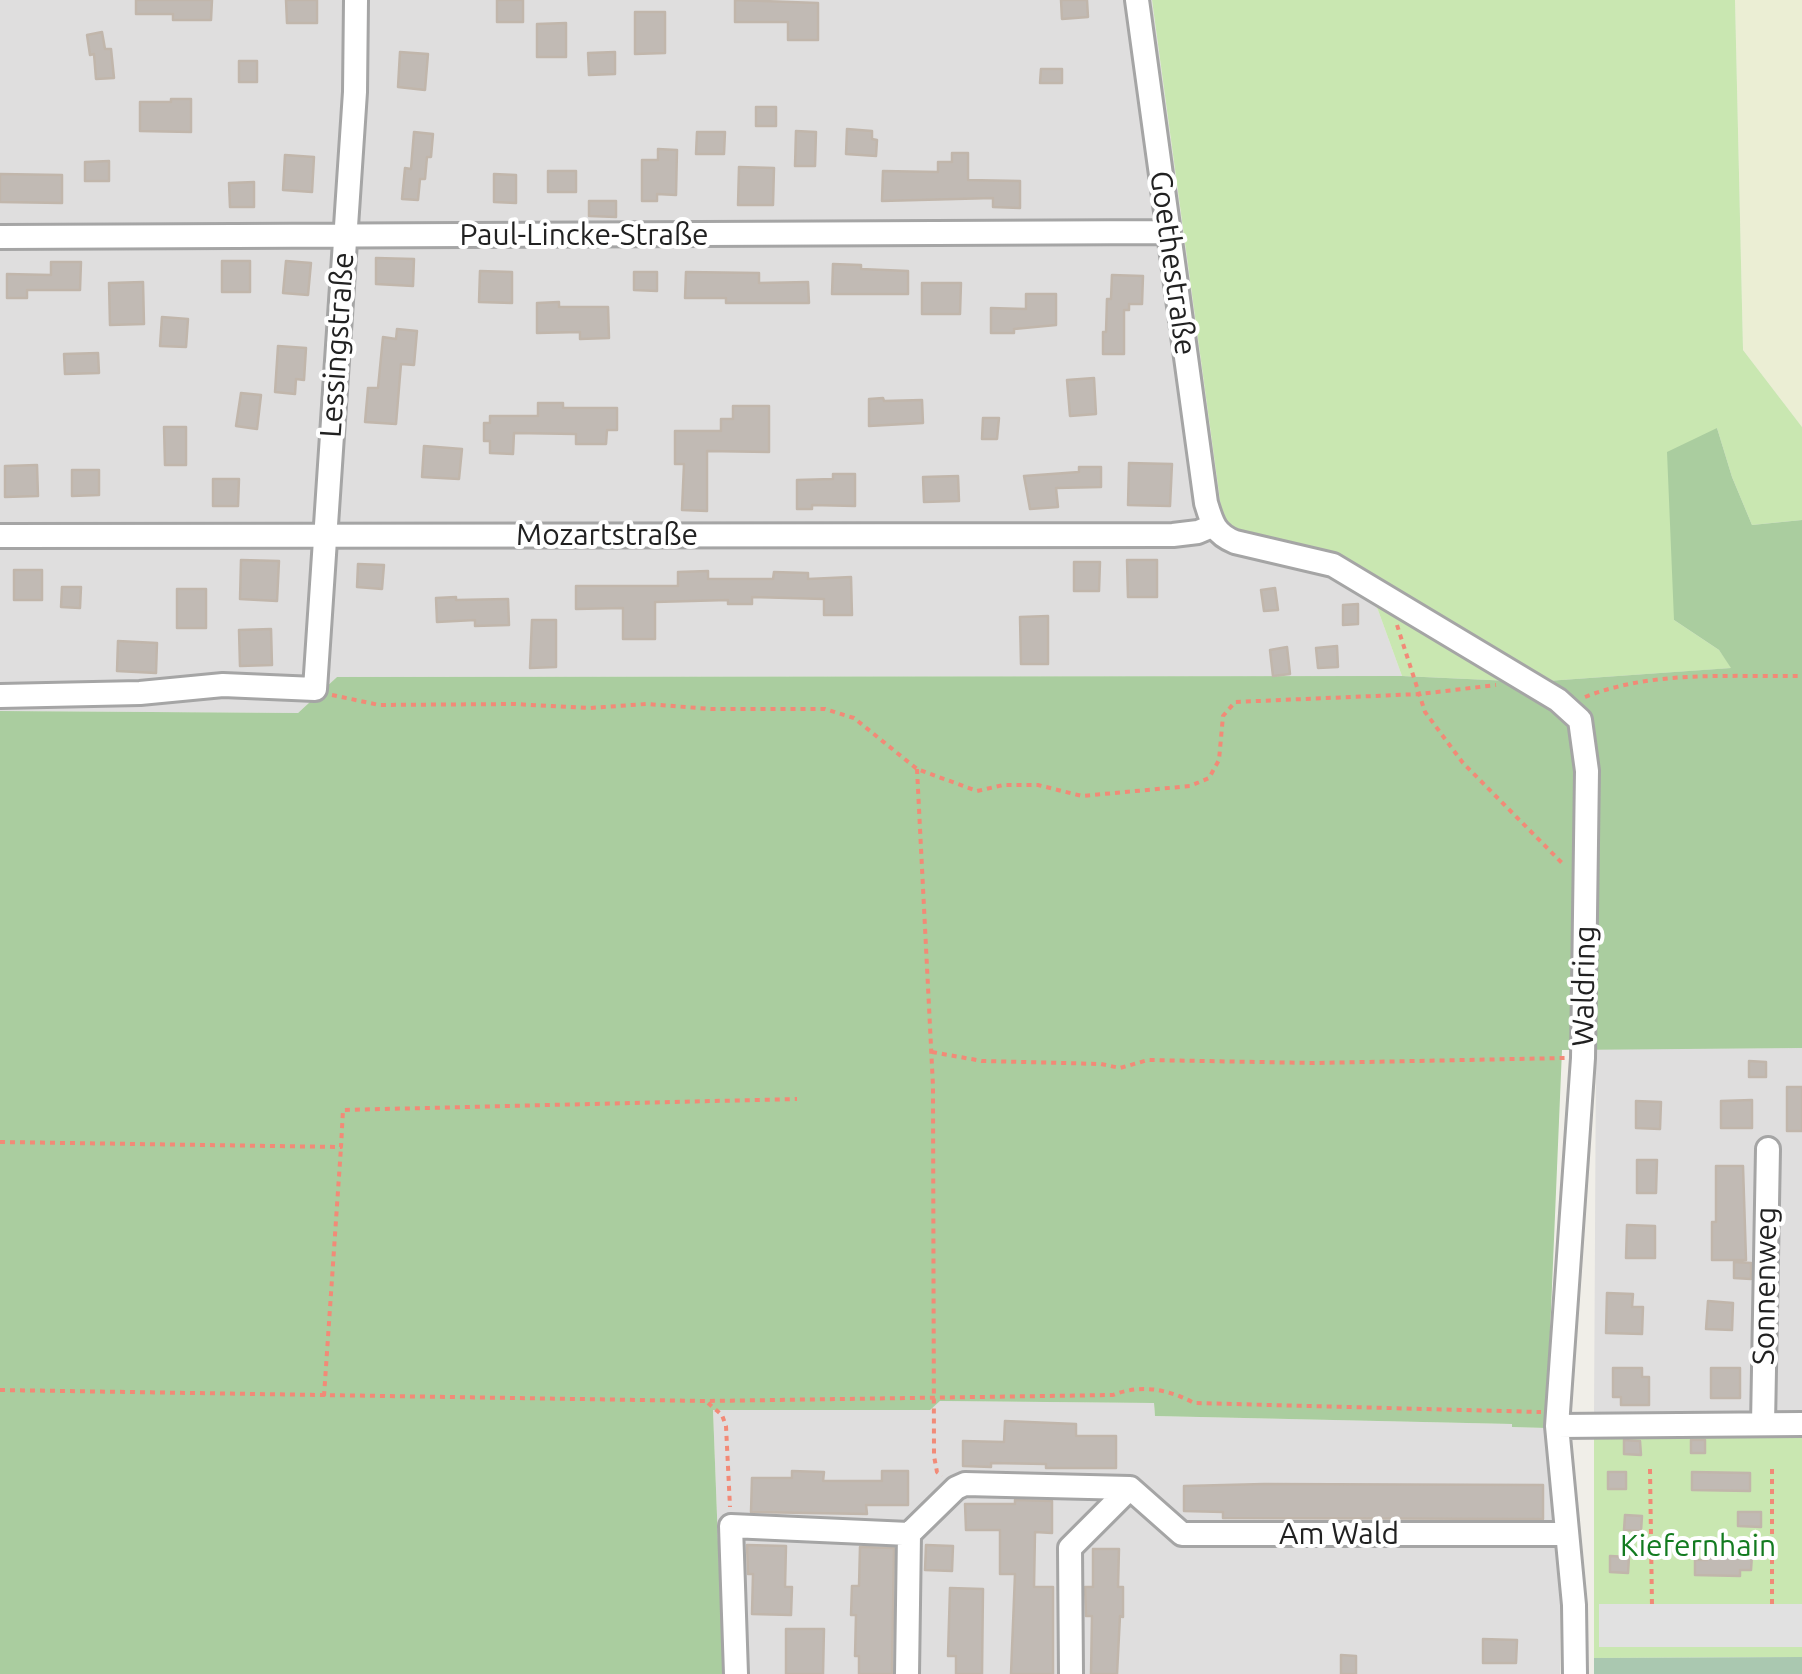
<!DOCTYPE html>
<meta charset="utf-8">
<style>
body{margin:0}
canvas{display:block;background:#f0eee8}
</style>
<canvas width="1802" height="1674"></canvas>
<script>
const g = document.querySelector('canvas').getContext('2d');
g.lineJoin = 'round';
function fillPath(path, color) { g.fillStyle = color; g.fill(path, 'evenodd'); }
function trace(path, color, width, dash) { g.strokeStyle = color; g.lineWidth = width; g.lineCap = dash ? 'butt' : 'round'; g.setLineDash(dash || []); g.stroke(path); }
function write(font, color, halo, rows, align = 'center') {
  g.font = font + ' Ubuntu,sans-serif'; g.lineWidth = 8; g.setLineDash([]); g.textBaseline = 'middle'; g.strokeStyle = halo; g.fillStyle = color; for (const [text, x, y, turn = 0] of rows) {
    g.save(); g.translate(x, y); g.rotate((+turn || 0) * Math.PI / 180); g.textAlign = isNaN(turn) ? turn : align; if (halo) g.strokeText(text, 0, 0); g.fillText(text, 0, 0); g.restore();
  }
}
fillPath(new Path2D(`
 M0 0H1152L1224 529 1312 546 1353 562 1378 610 1402 676 337 677 298 713 0 711Z
 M1802 1048V1417H1594L1596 1049Z
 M940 1401 1154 1403 1155 1416 1512 1424 1513 1427 1546 1428 1560 1548V1674H723L713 1410H929Z`), '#dfdede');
fillPath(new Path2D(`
 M1735 0H1802V427L1743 350Z`), '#ebeed4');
fillPath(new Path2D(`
 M1152 0H1735L1743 350 1802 427V520L1752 525 1732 477 1717 428 1674 620 1719 650 1732 668 1533 682 1402 676 1378 610 1353 562 1312 546 1224 530Z
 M1802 1433V1657L1594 1658V1435Z`), '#c9e7b1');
fillPath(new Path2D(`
 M1717 428 1732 477 1752 525 1802 520V1048L1562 1050 1546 1428 1512 1427V1424L1155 1416 1154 1403 940 1401 930 1410H713L723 1674H0V711L298 713 337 677 1402 676 1533 682 1731 668 1719 650 1674 620 1667 452Z`), '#aacd9f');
fillPath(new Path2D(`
 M1802 1657V1674H1594V1658Z`), '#aac8b0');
fillPath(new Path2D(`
 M1599 1604H1802V1647H1599Z`), '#e1e1e1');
const building = new Path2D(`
 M136 0H212L211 20H173V14H136Z
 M286 0H317V23H287Z
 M497 0H523V22H497Z
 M735 0 818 3V40H788V22H735Z
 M1061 0H1087L1088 17 1062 19Z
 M635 12H665V53L635 54Z
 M566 23V57H537V24Z
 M102 32 105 49H111L114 78 96 79 94 54 90 55 87 35Z
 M400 52 428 54 425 90 398 87Z
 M615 52V74L589 75 588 53Z
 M239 61H257V82H239Z
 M1041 69H1062V83H1040Z
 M171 99H191V132L140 131V102H171Z
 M756 107H776V126H756Z
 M847 129 872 131V139L877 140 876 156 846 154Z
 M796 131 816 132 815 166H795Z
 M414 132 433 134 431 157H427L425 179H420L418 200 402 199 405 168 411 169Z
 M697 132H725L724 154H696Z
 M658 149 677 150 676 195 657 194V201H642V160H658Z
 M952 153H968V180L1020 181V208L993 207V198L882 201 883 171 938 172V162H952Z
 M285 155 314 157 312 192 283 190Z
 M109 161V181H85V162Z
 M739 167 774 168 773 205H738Z
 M548 171H576V192H548Z
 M0 174 62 175V203L0 202Z
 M494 174 516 175V203L494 202Z
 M254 182V207H230L229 183Z
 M589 201H616V217L589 216Z
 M376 258 414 259 413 286 376 284Z
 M222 261H250V292H222Z
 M286 261 311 263 308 295 283 293Z
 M51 262H81L80 290H27V298H7V274L51 275Z
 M833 264 861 265V269L908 271V294H832Z
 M480 271 512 272V303L479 302Z
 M634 272H657V291L634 290Z
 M686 272 759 273V283L808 282 809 303H726V298H685Z
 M1112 275 1143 276 1142 304H1129V310H1124V354H1103V332H1106L1107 299H1111Z
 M143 282 144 324 110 325 109 283Z
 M922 283H961L960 314H922Z
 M1026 294H1056V325L1014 329V333H991V308L1026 309Z
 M559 302V307H608L609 338 580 339V332L537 333V303Z
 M162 317 188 319 186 347 160 346Z
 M397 329 417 331 414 365 401 364 396 424 365 422 368 388H378L383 337 396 339Z
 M278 346 306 348 304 380 296 379 295 394 275 392Z
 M98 353 99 373 65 374 64 354Z
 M1094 378 1096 414 1070 416 1067 380Z
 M241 393 261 395 257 429 236 426Z
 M883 398 884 401 922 400 923 423 869 426V399Z
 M538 403H563V408H617V430H607L606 444H576V434L514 433 513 454 490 453V441H484V423H490V416H538Z
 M733 406H769V452L707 451V511L682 510 684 464H675V431H721V419H733Z
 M983 418H999L997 439H982Z
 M164 427H186V465H165Z
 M424 446 462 449 459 479 422 477Z
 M1129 463 1172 464 1170 506 1128 505Z
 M37 465 38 496 5 497V466Z
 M1079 467H1101V487L1056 488 1058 507 1030 509 1024 476 1079 472Z
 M72 470H99V495L72 496Z
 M833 474H855V506L812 505V509H797V480L833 479Z
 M958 476 959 501 924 502 923 477Z
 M213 479H239L238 506H213Z
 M241 560 279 561 277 601 240 599Z
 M1127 560H1157V597H1128Z
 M1074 562H1100L1099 591H1074Z
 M358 564 384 565 382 589 357 587Z
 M14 570H42V600H14Z
 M708 571V579H773L774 572 808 573V579L851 577 852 615H824V599L752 597V604H728V600L655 602V639H623V608L576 609V586H678V572Z
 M62 587H81L80 608 61 607Z
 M1275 588 1278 610 1264 611 1261 590Z
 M177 589H206V628H177Z
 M456 597V600L508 599 509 625 475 626V620L437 622 436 598Z
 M1358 604V624L1343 625V605Z
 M1048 616V664H1021L1020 617Z
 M532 620H556V667L530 668Z
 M271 629 272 665 240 666 239 630Z
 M118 641 157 643 156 673 117 671Z
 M1337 646 1338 667 1318 668 1316 648Z
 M1287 647 1290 674 1273 676 1270 650Z
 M1749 1061 1766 1062V1077H1749Z
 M1787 1087H1802V1131H1787Z
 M1752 1100V1128H1721V1101Z
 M1636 1101 1661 1102 1660 1129 1636 1128Z
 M1637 1160H1657L1656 1193H1637Z
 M1716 1166H1743L1746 1260H1712V1222H1716Z
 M1627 1225 1655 1226V1258H1626Z
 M1734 1262 1751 1263V1279L1734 1278Z
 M1607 1293 1633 1294 1632 1307H1643L1642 1334 1606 1333Z
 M1708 1301 1733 1303 1732 1330 1706 1329Z
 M1613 1368H1642V1377H1649V1405H1621V1397H1613Z
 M1711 1368H1740V1398H1711Z
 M1005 1421 1076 1424V1436H1116V1468H1046V1464L991 1463V1467L963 1466V1441L1004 1442Z
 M1624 1440 1640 1441 1641 1455 1624 1454Z
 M1691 1440H1705V1453H1691Z
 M792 1471 824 1472 823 1481H882V1471H908V1505H866L867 1514 751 1512 752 1478H792Z
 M1608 1472H1626V1489H1608Z
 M1692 1472 1750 1473V1491L1692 1490Z
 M1264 1484 1543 1485V1519L1223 1518V1512L1184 1511V1486Z
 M1015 1500 1052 1501V1533L1035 1532 1034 1587H1053V1674H1011L1015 1574H1000V1530H966L965 1504H1015Z
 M1738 1512H1761V1527L1738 1526Z
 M1625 1515 1642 1516 1641 1531 1624 1530Z
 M747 1545 786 1546 785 1587H792L791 1615 752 1614 753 1574H748Z
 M926 1545 953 1546 952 1571 925 1570Z
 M860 1547 894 1548 892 1674H859V1656H855L856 1615H851L852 1586H859Z
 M1093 1549H1119L1118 1587H1123V1617L1120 1616 1117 1674H1091L1092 1616H1086L1085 1587H1093Z
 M1707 1555H1752L1751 1570H1740V1576L1695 1575V1560H1707Z
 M1610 1556 1629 1557 1628 1573 1610 1572Z
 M950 1588 983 1589 982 1674H956V1656H948Z
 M786 1629H824L823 1674H786Z
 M1483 1639 1517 1640 1516 1663H1483Z
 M1341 1655 1356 1656V1674H1341Z`);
fillPath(building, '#c1bab4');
trace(building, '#c1b6ab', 2.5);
const minor = new Path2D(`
 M1137 0 1206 503C1212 523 1215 534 1235 542L1333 565 1558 700 1580 720 1587 771 1583 1058 1557 1426 1574 1605 1575 1674
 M0 237 1169 232
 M0 536 1173 535 1198 532 1212 526
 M0 696 140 693 223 685 315 689 355 92 356 0
 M1763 1424 1768 1149
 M1557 1426 1802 1424
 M736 1674 731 1526 909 1534 956 1488 965 1484 1130 1488 1182 1534H1566
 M907 1674 909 1534
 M1071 1674 1070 1548 1130 1488`);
trace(minor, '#a5a5a5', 28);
trace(new Path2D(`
 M1397 625 1425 712 1463 763 1565 866
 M332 695 379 705 514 704 590 708 646 704 712 709H825L854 718 917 769 977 791 1003 785H1038L1082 796 1190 786 1209 778 1219 760 1223 716 1235 702 1420 694 1496 685
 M1585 697C1653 670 1730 677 1802 676
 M917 769 933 1086 934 1456 937 1472 942 1476
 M932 1052 982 1061 1101 1064 1120 1068 1148 1060 1314 1063 1565 1058
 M0 1142 341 1147 343 1110 797 1099
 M0 1390 706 1401 1113 1395C1141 1384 1168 1389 1194 1403L1541 1412
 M324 1396 341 1147
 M708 1403 722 1415 726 1426 730 1507
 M1650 1469 1652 1606
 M1772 1604V1467`), '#f28a77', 4, [5, 5]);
trace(minor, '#fff', 22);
write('30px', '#212121', '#fff', [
 ["Paul-Lincke-Straße",584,235],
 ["Goethestraße",1173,263,82],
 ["Lessingstraße",337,345,-86],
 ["Mozartstraße",607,535],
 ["Waldring",1584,986,-89],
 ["Sonnenweg",1765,1286,-89],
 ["Am Wald",1339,1534]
]);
write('30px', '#137b20', '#fff', [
 ["Kiefernhain",1698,1546]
]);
</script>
